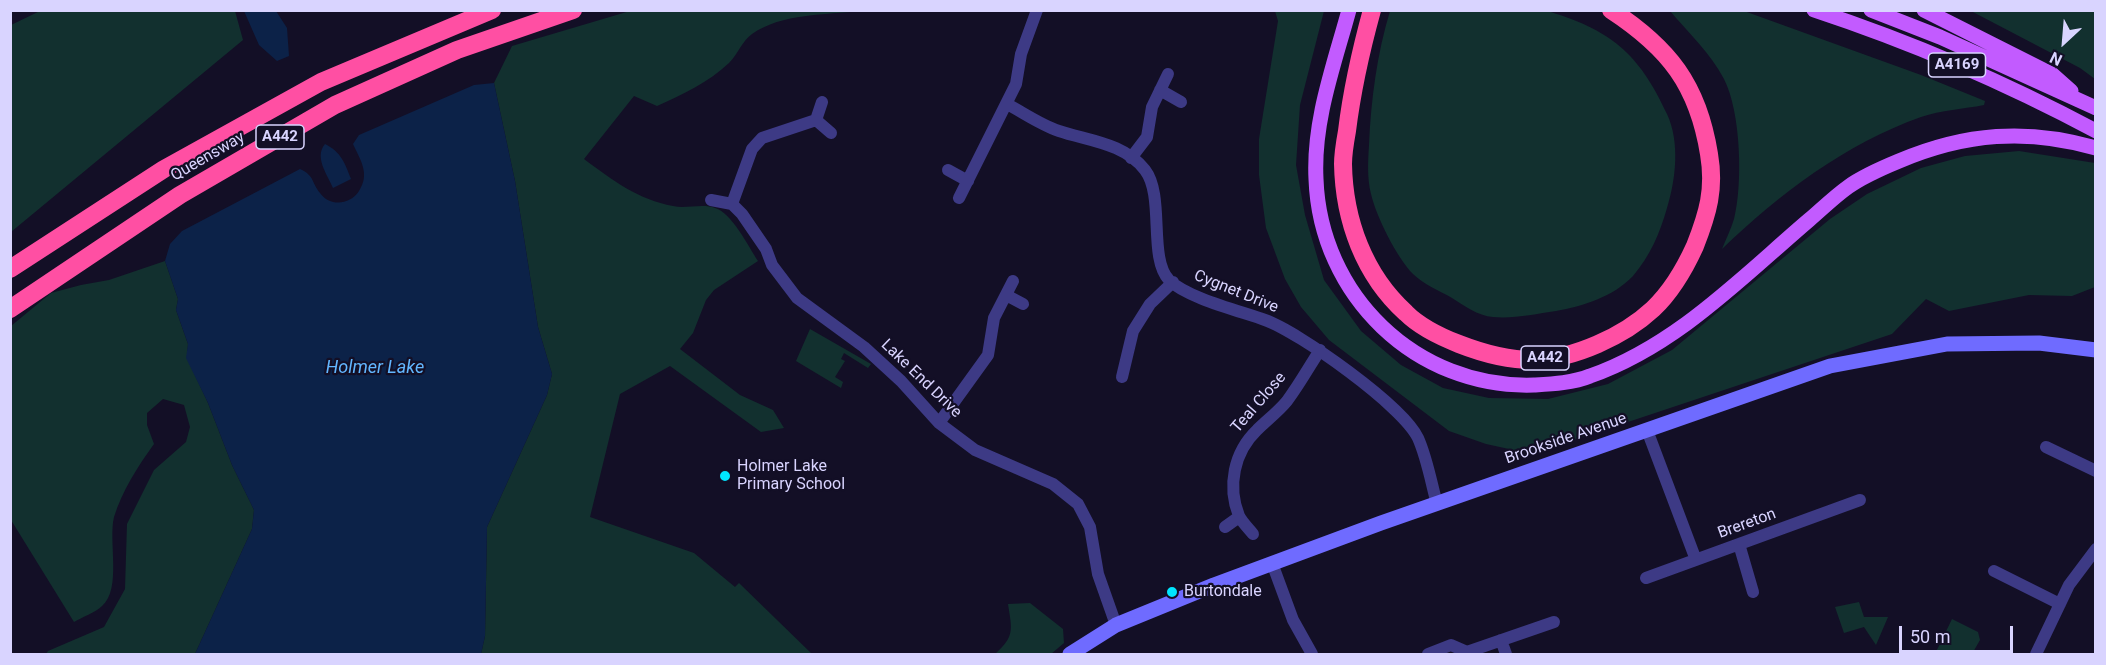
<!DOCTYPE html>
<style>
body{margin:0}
#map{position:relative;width:2106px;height:665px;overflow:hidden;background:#130f26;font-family:Roboto,sans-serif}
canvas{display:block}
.frame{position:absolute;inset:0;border:12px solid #d9d4ff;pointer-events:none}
.north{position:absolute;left:2034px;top:12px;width:60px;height:60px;-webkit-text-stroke:4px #130f26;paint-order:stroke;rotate:206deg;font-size:16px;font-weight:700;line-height:24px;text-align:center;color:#d9d4ff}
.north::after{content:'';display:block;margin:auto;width:21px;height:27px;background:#d9d4ff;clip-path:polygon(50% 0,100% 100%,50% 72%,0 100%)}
.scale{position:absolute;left:1899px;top:626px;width:114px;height:27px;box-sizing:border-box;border:3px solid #d9d4ff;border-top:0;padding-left:8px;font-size:18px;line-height:21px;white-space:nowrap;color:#d9d4ff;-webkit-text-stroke:4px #130f26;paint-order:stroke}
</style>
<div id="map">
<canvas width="2106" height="665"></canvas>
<div class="frame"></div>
<div class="north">N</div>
<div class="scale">50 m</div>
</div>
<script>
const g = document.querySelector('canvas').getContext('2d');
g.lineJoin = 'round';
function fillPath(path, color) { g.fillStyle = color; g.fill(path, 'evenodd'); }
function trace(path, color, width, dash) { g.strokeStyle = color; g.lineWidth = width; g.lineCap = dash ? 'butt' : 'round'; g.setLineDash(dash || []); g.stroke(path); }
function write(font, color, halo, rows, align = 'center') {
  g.font = font + ' Roboto,sans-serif'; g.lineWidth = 4.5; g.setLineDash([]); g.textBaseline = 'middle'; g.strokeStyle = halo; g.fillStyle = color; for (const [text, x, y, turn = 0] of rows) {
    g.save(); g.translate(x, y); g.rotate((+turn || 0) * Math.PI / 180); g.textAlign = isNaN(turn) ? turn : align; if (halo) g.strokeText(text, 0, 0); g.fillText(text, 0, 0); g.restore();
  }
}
fillPath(new Path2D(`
 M1544 10C1610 29 1639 53 1667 114 1680 142 1676 179 1667 208 1660 233 1650 256 1633 276 1613 297 1583 306 1556 311 1535 314 1513 319 1493 317 1478 316 1463 305 1452 298 1440 291 1423 284 1413 274 1397 258 1376 216 1371 194 1367 178 1368 161 1369 145 1371 99 1377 54 1390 11Z
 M40 11H235L243 40 11 232V25Z
 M630 11H860C826 15 782 13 752 34 742 41 738 54 729 63 709 82 682 95 657 106L634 96 584 159C612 180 639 200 673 206 686 209 703 203 715 208 732 213 748 246 758 261L714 290 706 300 693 333 680 349 740 395 773 410 784 428 761 432 670 366 620 394 590 517 694 553 735 587 739 583 812 654H481L485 636 487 527 547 395 552 374 538 327 515 181 494 83 512 46Z
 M1275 11H1324L1300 105 1296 165 1305 215 1324 280 1361 331 1401 365 1443 388 1489 398 1548 399 1608 384 1672 350 1830 219 1867 194 1921 168 1965 156 2019 151 2095 163V287L2072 296 2029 295 1949 311 1926 299 1892 334 1532 454 1486 444 1449 431 1329 340 1301 307 1285 279 1266 228 1259 175V139L1278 21Z
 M1670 11H1744L1921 75 1985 101 1984 105C1964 109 1941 110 1921 117 1845 144 1779 194 1722 249 1726 239 1731 229 1734 219 1743 184 1741 112 1724 79 1711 54 1688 32 1670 11Z
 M1971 11H2095V79L2080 68Z
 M165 261 178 299 176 310 188 344 187 358 208 403 232 465 254 510 252 529 195 654H46L48 651 104 627 125 589 127 524 154 470 186 442 190 427 184 405 163 399 147 413V425L154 444C138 466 122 491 114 517 108 541 122 589 102 606 95 613 82 617 74 622L11 520V326L51 293 81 285 109 280Z
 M810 329 871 364 868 368 844 353 841 359 845 361 835 377 843 382 841 388 796 361Z
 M1859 602 1864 617H1888L1876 645 1864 627 1844 633 1835 607Z
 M1030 603 1063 629 1064 643 1051 654H995C1015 636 1012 630 1008 604Z
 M1952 619 1978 632 1980 640 1972 654H1935Z`), '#12302f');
fillPath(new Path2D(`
 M244 11H276L287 28 289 56 277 61 259 45Z
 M494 83 515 181 538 327 552 374 547 395 487 527 485 636 481 654H195L252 529 254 510 232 465 208 403 186 358 188 344 176 310 178 299 165 261 170 244 182 231 300 169C315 176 311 182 320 193 330 207 350 205 359 191 370 174 361 161 353 144L359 135 474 85Z
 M325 144C341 152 345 163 351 179L333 188C327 174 314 157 325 144Z`), '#0c2248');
trace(new Path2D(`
 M1160 90 1181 102
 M1007 104C1024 113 1041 125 1059 131 1089 141 1124 143 1145 170 1165 196 1148 258 1169 280 1187 298 1240 311 1265 320 1299 332 1403 406 1418 438 1427 458 1431 482 1437 504
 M816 120 822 102
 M831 133 816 120 762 138 752 149 732 204 742 214 766 249 772 265 797 298 864 347 901 381 939 423 975 450 1053 484 1078 504 1090 527 1098 574 1116 625
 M1131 158 1147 137 1152 107 1168 74
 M948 170 968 181
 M959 198 1016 84 1021 54 1037 10
 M711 200 732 204
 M1006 295 1023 304
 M1122 377 1133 331 1150 304 1173 282
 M939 423 988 355 994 318 1013 281
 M1647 430 1696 560
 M2046 447 2096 471
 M1225 527 1239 517
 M1253 534C1249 529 1242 522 1239 516 1227 486 1234 452 1257 430 1267 420 1278 412 1287 401 1299 385 1309 367 1320 350
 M1739 544 1753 592
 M1272 563 1293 620 1312 654
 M1994 571 2060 604
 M1646 578 1860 500
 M1501 640 1506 654
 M1428 654 1451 645 1467 652 1554 622
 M2036 654 2069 585 2096 549`), '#3d3a85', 12);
trace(new Path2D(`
 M1070 654 1116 625 1214 585 1381 523 1830 366 1947 344 2039 343 2096 350`), '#6f6bff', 15);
trace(new Path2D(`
 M1349 10C1334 65 1313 121 1316 179 1320 295 1416 389 1534 385 1552 384 1573 383 1590 376 1676 346 1741 278 1809 220 1822 209 1834 197 1848 187 1863 176 1882 168 1899 161 1965 133 2027 128 2096 148
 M1814 10C1911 42 2006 83 2096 131
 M1871 10 1940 37 2096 108
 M1924 10 2053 75 2071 91`), '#c25bff', 15);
trace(new Path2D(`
 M1372 10C1361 50 1352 90 1347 131 1345 142 1343 153 1343 164 1344 220 1364 275 1406 313 1420 327 1441 337 1459 344 1482 353 1508 360 1533 360 1574 359 1624 336 1653 309 1671 292 1685 268 1695 246 1708 213 1715 189 1709 154 1698 85 1669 48 1611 10
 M10 269 164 169 321 82 492 10
 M10 309 180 195 335 105 457 50 573 10`), '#ff4fa3', 18);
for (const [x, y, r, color] of [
 [725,476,6,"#00e5ff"],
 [1172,592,6,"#00e5ff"]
]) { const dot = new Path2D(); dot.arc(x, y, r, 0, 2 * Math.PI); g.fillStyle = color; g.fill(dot); trace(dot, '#130f26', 2); }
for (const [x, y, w] of [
 [1957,65,57],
 [280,137,48],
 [1545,358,48]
]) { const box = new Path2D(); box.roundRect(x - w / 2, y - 12, w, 24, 4.5); g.fillStyle = '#130f26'; g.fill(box); trace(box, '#d9d4ff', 1.5); }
write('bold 15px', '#d9d4ff', null, [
 ["A4169",1957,65],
 ["A442",280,137],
 ["A442",1545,358]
]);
write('16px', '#d9d4ff', '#130f26', [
 ["Queensway",208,157,-30],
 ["Cygnet Drive",1236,292,22],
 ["Lake End Drive",921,379,44],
 ["Teal Close",1259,403,-49],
 ["Brookside Avenue",1566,439,-19],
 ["Brereton",1747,524,-20]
]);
write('16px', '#d9d4ff', '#130f26', [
 ["Holmer Lake",737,467],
 ["Primary School",737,485],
 ["Burtondale",1184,592]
], 'left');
write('italic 18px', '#62b6ff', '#130f26', [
 ["Holmer Lake",375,368]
]);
</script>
